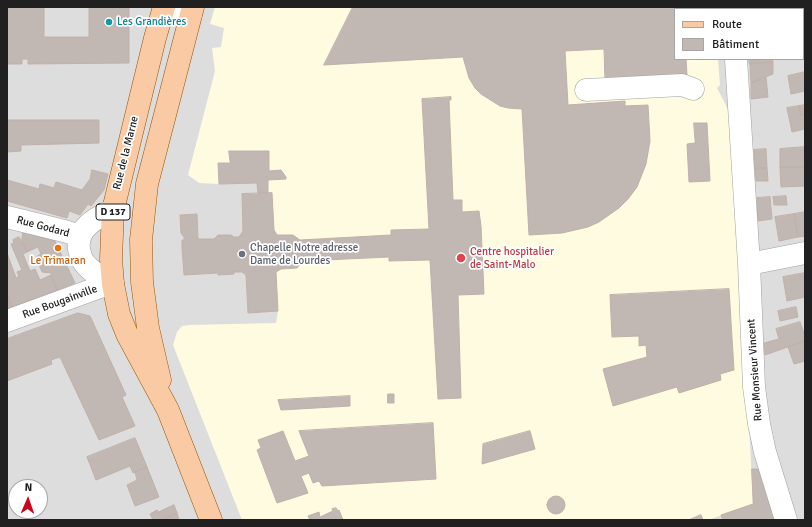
<!DOCTYPE html>
<meta charset="utf-8">
<style>
body{margin:0}
#map{position:relative;width:812px;height:527px;overflow:hidden;background:#f0ece7;font-family:Signika,sans-serif}
canvas{display:block}
.frame{position:absolute;inset:0;border:8px solid #202020;pointer-events:none}
.legend{position:absolute;left:674px;top:8px;width:130px;height:52px;box-sizing:border-box;background:#fff;border:1px solid #a6a6a6;margin:0;padding:5px 7px;list-style:none;font-size:12px;color:#202020}
.legend li{display:flex;align-items:center;gap:8px;height:20px}
.legend b{width:20px;border:1px solid #a6a6a6}
.north{position:absolute;left:8px;top:479px;width:40px;height:40px;box-sizing:border-box;background:#fff;border:1px solid #a6a6a6;border-radius:50%;rotate:2deg;font-size:11px;font-weight:700;line-height:16px;text-align:center;color:#202020}
.north::after{content:'';display:block;margin:auto;width:14px;height:18px;background:#c9061d;clip-path:polygon(50% 0,100% 100%,50% 72%,0 100%)}
</style>
<div id="map">
<canvas width="812" height="527"></canvas>
<div class="frame"></div>
<ul class="legend">
<li><b style="height:5px;background:#f9caa3"></b>Route</li>
<li><b style="height:11px;background:#c1b7b3"></b>Bâtiment</li>
</ul>
<div class="north">N</div>
</div>
<script>
const g = document.querySelector('canvas').getContext('2d');
g.lineJoin = 'round';
function fillPath(path, color) { g.fillStyle = color; g.fill(path, 'evenodd'); }
function trace(path, color, width, dash) { g.strokeStyle = color; g.lineWidth = width; g.lineCap = dash ? 'butt' : 'round'; g.setLineDash(dash || []); g.stroke(path); }
function write(font, color, halo, rows, align = 'center') {
  g.font = font + ' Signika,sans-serif'; g.lineWidth = 3.5; g.setLineDash([]); g.textBaseline = 'middle'; g.strokeStyle = halo; g.fillStyle = color; for (const [text, x, y, turn = 0] of rows) {
    g.save(); g.translate(x, y); g.rotate((+turn || 0) * Math.PI / 180); g.textAlign = isNaN(turn) ? turn : align; if (halo) g.strokeText(text, 0, 0); g.fillText(text, 0, 0); g.restore();
  }
}
fillPath(new Path2D(`
 M7 7H805V520H7ZM675 9H803V59H675ZM16 487H40V511H16Z`), '#dedddd');
fillPath(new Path2D(`
 M215 7H716V9H675V59H718L720 85 717 88 734 121 753 504 708 520H242L173 345 177 332 182 326 190 325 276 323 278 311 248 313 246 275 242 272H234V274L218 275V273L184 275 182 248 184 237 181 233 180 215 197 214 198 239H214L218 235H231L234 237H239L243 231 242 194 258 193 257 183 219 184 199 183 188 175 215 71 212 48 221 47 224 28 210 24Z`), '#fefbe1');
const building = new Path2D(`
 M7 7H44V37H89V7H129V63L28 64V59H22V64H7Z
 M353 7H684V9H675V59H686L687 75 605 79 604 49 565 51 568 105 625 101V106L648 105 650 141 646 164 637 187 628 199 619 208 599 222 588 227 562 233 529 235 522 109 508 108 500 106 481 94 475 88 469 78 463 57 324 65Z
 M746 7H767V9H746Z
 M767 7H805V22L803 21V9H767Z
 M749 59H772L773 62 750 64Z
 M773 62V74L751 83 750 64Z
 M805 72V91L791 94 788 76Z
 M766 77 768 97 751 99V83Z
 M451 97V100H449L453 200H462V212L479 211 481 226 484 294 458 295 461 398 438 399 430 260 389 261V257L303 261 300 240 391 235V230L429 229 422 99Z
 M805 105V114L801 115 799 106Z
 M799 106 801 115 805 114V129L792 132 787 108Z
 M7 120H99V143L21 145V151L7 152Z
 M694 123H707L710 181 689 182 687 144 695 143Z
 M805 147V167L780 168V149Z
 M766 149 767 168 755 169 754 150Z
 M229 151H269V171L281 170 286 177V179L268 180V193L258 194 257 183 219 184 218 163H230Z
 M805 167V186L781 187 780 168Z
 M767 168 768 181H756L755 169Z
 M92 170 108 174 104 190 91 206 88 204 80 215 69 211 67 218 7 201V180L39 189 40 184 54 188 56 182 82 190 90 179Z
 M272 193 274 230 277 235H293L300 240 303 261 297 268 281 269 276 272 278 311 248 313 246 275 242 272H234V274L218 275V273L184 275 182 248V240H184V237L181 233 180 215 197 214 198 239H214L218 235H231L234 237H239L243 231 242 194Z
 M786 196 787 205H774L773 197Z
 M770 197 772 219 758 221 757 198Z
 M805 212V236L798 237 794 214Z
 M794 214 798 237 779 241 775 217Z
 M23 232 55 241 75 283 57 290 51 273 42 272 36 257 41 254 38 247 27 252 22 240Z
 M19 237 27 252 23 254 30 271 35 269 40 280 51 275 57 290 12 307 7 294V253L16 278 19 276 17 272 22 270 11 244 14 243 13 240Z
 M805 273V297L787 301 783 277Z
 M729 289 734 370 720 374 721 380 679 393 677 387 613 406 603 369 647 357 646 345 639 346V336L612 337 610 295Z
 M7 294 12 307 7 309Z
 M796 307 798 317 780 321 778 311Z
 M78 313 90 316 126 395 122 397 135 426 99 440 60 357 51 360 52 364 7 381V339Z
 M800 322 805 336V341L765 355 764 343 779 339 776 329Z
 M805 341V361L794 364 788 347Z
 M388 394H394V403H388Z
 M350 396V406L281 410 278 400Z
 M433 423 436 479 322 486 319 481 313 483 309 473 301 476 308 493 277 503 257 450 261 448 258 440 283 431 295 461 309 456 299 431Z
 M530 431 535 449 482 464 483 444Z
 M135 438 147 467 133 473 130 466 96 480 87 457Z
 M147 467 159 497 135 506 127 485 137 480 135 472Z
 M752 469H763L779 520H757V519L753 520H723L721 515 753 504Z
 M547 505a9 9 0 1 1 18 0a9 9 0 1 1-18 0Z
 M174 505 177 513 163 520H153L150 514 157 510 158 512Z
 M336 508 338 511 339 510 343 520H310L308 516 319 512 320 517 333 511 332 509Z
 M177 513 179 520H163Z
 M701 515 703 520H689Z`);
fillPath(building, '#c1b7b3');
trace(building, '#c1b1a9', 1);
const minor = new Path2D(`
 M166 7 191 14
 M732 7V9
 M736 59 749 264 754 387 759 424 765 452 786 520
 M586 90 682 85 693 89
 M7 217 64 231 80 236
 M749 264 805 253
 M113 284C103 278 89 271 83 261 81 258 80 253 79 249 76 228 96 218 113 210
 M7 321 100 287 113 284`);
const major = new Path2D(`
 M164 7 155 38 113 210 111 259 113 284 119 314 127 334 168 410 211 520
 M160 380 148 328 142 282 141 240 147 184 193 7`);
trace(minor, '#a1a1a1', 23);
trace(major, '#975505', 23);
trace(minor, '#fff', 22);
trace(major, '#f9caa3', 22);
for (const [x, y, r, color] of [
 [109,22,4,"#0f9aa8"],
 [58,248,4,"#e8710a"],
 [242,254,4,"#6b7280"],
 [461,258,5,"#e0444e"]
]) { const dot = new Path2D(); dot.arc(x, y, r, 0, 2 * Math.PI); g.fillStyle = color; g.fill(dot); trace(dot, '#fff', 1.5); }
for (const [x, y, w] of [
 [113,212,34]
]) { const box = new Path2D(); box.roundRect(x - w / 2, y - 8, w, 16, 3); g.fillStyle = '#fff'; g.fill(box); trace(box, '#202020', 1); }
write('bold 10px', '#202020', null, [
 ["D 137",113,212]
]);
write('11px', '#0d838f', '#fff', [
 ["Les Grandières",117,22]
], 'left');
write('11px', '#202020', '#fff', [
 ["Rue de la Marne",126,153,-76],
 ["Rue Godard",43,227,15],
 ["Rue Bougainville",60,302,-20],
 ["Rue Monsieur Vincent",755,370,-94]
]);
write('11px', '#5b616d', '#fff', [
 ["Chapelle Notre adresse",250,248],
 ["Dame de Lourdes",250,261]
], 'left');
write('11px', '#be3a42', '#fff', [
 ["Centre hospitalier",470,252],
 ["de Saint-Malo",470,265]
], 'left');
write('11px', '#c56008', '#fff', [
 ["Le Trimaran",58,261]
]);
</script>
